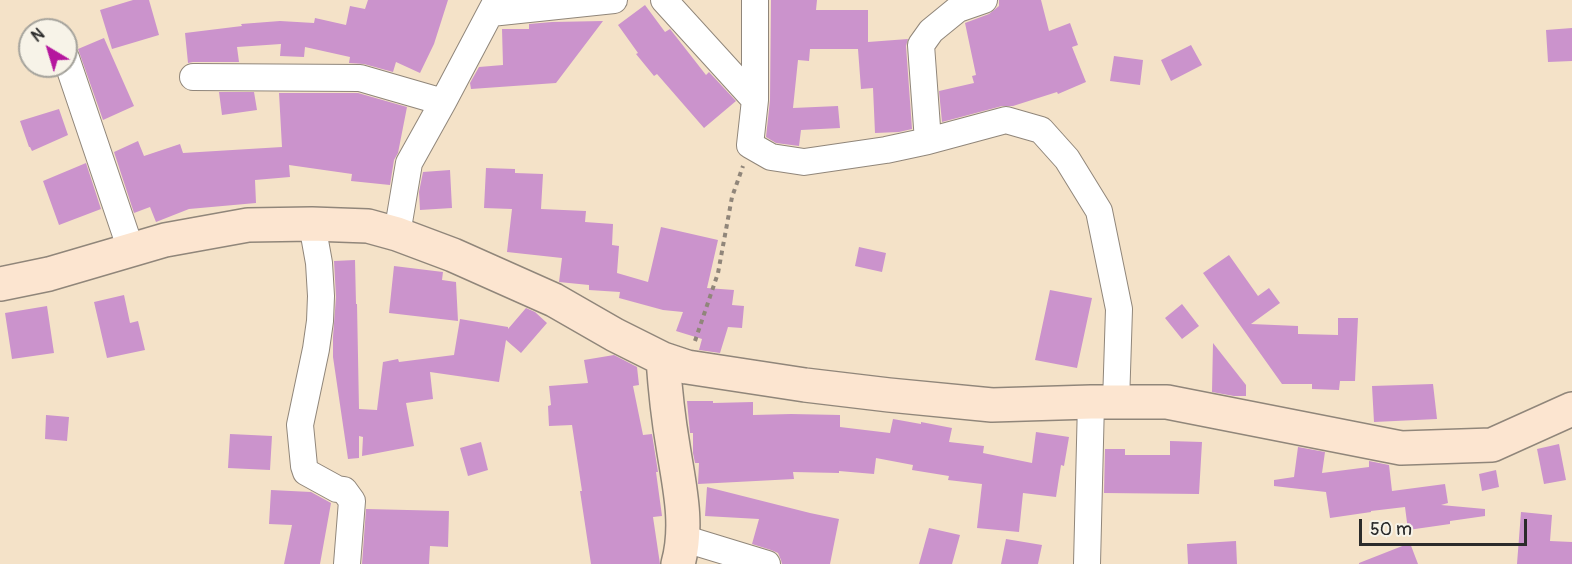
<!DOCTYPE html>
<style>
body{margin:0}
#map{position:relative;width:1572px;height:564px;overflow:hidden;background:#f4e2c8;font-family:Pangolin,sans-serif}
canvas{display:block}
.north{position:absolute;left:18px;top:18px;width:60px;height:60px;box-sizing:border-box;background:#f7f3e8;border:2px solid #a5a39c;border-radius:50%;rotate:322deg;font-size:16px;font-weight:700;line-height:24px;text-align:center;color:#2b2b2b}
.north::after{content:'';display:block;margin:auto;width:21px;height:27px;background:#b5179e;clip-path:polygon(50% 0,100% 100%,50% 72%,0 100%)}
.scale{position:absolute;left:1359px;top:519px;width:168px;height:27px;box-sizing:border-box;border:3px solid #2b2b2b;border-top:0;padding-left:8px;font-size:18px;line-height:21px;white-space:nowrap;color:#2b2b2b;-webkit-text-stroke:4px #f7f3e8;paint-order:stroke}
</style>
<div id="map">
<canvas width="1572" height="564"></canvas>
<div class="north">N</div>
<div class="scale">50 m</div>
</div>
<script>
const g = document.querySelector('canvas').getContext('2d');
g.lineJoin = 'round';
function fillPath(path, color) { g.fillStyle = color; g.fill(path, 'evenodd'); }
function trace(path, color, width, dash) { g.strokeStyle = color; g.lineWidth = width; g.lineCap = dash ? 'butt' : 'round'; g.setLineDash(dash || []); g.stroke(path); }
fillPath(new Path2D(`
 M133 0H149L159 35 112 49 100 10Z
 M368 0H448L434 44 420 73 396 62 393 72 364 64 349 63 350 57 305 47 304 57 280 56 281 44 237 47 239 62H193L188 63 185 33 242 26 241 24 280 21 314 23 315 18 346 25 350 6 365 9Z
 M771 0H817L816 10H868V42L908 39 906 46 912 129 899 132 875 133 873 88 861 89 858 49H810L809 61 798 60 793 108 838 106 840 128 801 130 799 146 776 143 766 137 770 100Z
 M999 0H1041L1049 31 1070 23 1078 45 1072 47 1086 82 1058 94 1057 92 1013 106H1002L942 122 939 91 974 83 972 76 976 75 965 23 989 14 999 6Z
 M645 5 665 32 670 29 706 75 709 72 736 101 704 128 657 74 654 76 636 54 638 53 618 25Z
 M603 21 556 83 471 89 470 83 479 67 503 65 502 29H529V24L552 22Z
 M1572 28V61L1548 62 1546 30Z
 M104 38 134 106 103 120 78 49Z
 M1191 45 1202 65 1171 81 1161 60Z
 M1114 56 1143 60 1140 85 1110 81Z
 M219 92H254L257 110 222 115Z
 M279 93H358L407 107 398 153 394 160 390 185 351 181 352 174 289 165 290 177 255 180 256 203 189 209 156 222 150 207 134 213 114 152 138 141 144 156 180 144 183 153 282 147Z
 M59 109 68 135 32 151 30 147H29L20 121Z
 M86 163 101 209 59 225 43 181Z
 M486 168 515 169V173L543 174 541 209 586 211 585 222 613 224 612 245 619 246 617 273 648 282 661 227 718 240 707 288 734 290 732 305 744 306 742 328 728 327 720 353 699 350 702 339 676 331 683 312 663 310 619 298 620 292 589 290V285L559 282 562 258 507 252 512 209 484 208Z
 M450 170 452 208 420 210 419 192 423 172Z
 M859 247 886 253 882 272 855 266Z
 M1229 255 1258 296 1269 288 1280 303 1251 324 1298 326V334L1338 335V318H1358L1355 381H1340L1339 390 1312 389V384H1282L1203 273Z
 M355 260 356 304H357L359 409 377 410 383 362 398 359 399 362 454 355 460 319 508 327V329L526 308 535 312 547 323 521 353 506 340 499 382 430 372 433 399 406 403 414 446 362 456 363 437 359 436V458L348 459 333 357V337L336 297 334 261Z
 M394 266 443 272 442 280 456 282 458 321 389 313Z
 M1050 290 1092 298 1077 368 1035 360Z
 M124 295 130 323 138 321 145 350 107 358 94 302Z
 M1182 304 1199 326 1182 339 1165 318Z
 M47 306 54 353 12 359 5 313Z
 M1213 343 1246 385V396H1234L1212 392Z
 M614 355 637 367 639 385 633 386 643 435 652 434 658 472H656L662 516 653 517 660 564H591L580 491H582L572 425 549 426 548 406 551 405 549 386 588 383 584 360Z
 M1433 384 1437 419 1374 422 1372 386Z
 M687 401H713V403L753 402V415L791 414 840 415V427L890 433 893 419 921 424V422L952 428 949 442 984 446 983 453 1032 463 1036 432 1069 437 1064 466 1061 465 1056 497 1023 493 1019 532 977 528 982 484 948 480 949 476 912 470 913 465 876 458 874 474 839 471V473L793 472 794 479 698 484 699 463H695L693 453V433H690Z
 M46 415 69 417 67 441 45 439Z
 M230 434 272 436 270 470 228 468Z
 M1170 441 1202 442 1199 494 1104 493 1105 449H1125V455H1170Z
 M481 442 488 470 468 476 460 448Z
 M1559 444 1566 480 1544 484 1537 449Z
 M1298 447 1325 452 1322 473 1369 467V461L1389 465 1392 491 1445 484 1448 503 1441 505 1485 509V516L1450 521V524L1408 530 1405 507 1371 511V512L1330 518 1326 492 1274 486V480L1294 477Z
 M1496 470 1499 487 1482 491 1479 474Z
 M707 487 810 513 839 519 830 564H782L781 560 778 553 771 550 752 544 759 519 705 516Z
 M271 490 311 492 331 503 320 564H284L292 525 269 524Z
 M366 509 449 511 448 547 430 546 429 564H362Z
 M1521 512 1552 515 1550 541 1572 542V564H1517Z
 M929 528 960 535 952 564H919Z
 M1006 539 1042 545 1038 564H1001Z
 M1236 541 1237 564H1188L1187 544Z
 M1410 543 1418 564H1359V563Z`), '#cb93cc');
const street = new Path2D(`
 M664 0 755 100 750 145 771 157 804 162 886 150 928 141 1006 120 1041 130 1067 159 1099 211 1119 309 1116 403
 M755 0V100
 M491 13 614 0
 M66 58 131 250
 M193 77 360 78 443 102 409 163 397 234
 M443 102 497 0
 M928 141 921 45 931 31 958 9 984 0
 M312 224 319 263 321 296 320 321 316 349 300 425 304 466 306 472 337 489 344 490 352 501 347 564
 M682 538 767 564
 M1087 564 1091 402`);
const secondary = new Path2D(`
 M0 284 49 274 165 240 248 225 312 224 368 226 397 234 453 255 554 300 615 335 663 359 687 367 805 385 889 395 992 405 1091 402H1167L1401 448 1492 445 1572 409
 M663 359C665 388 668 417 673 446 679 485 689 524 678 564`);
trace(street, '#90867a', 28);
trace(secondary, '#90867a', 36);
trace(new Path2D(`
 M695 341 718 273 732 197 743 166`), '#90867a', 4, [4.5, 4.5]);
trace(street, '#fff', 26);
trace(secondary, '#fce5d0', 33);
</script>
